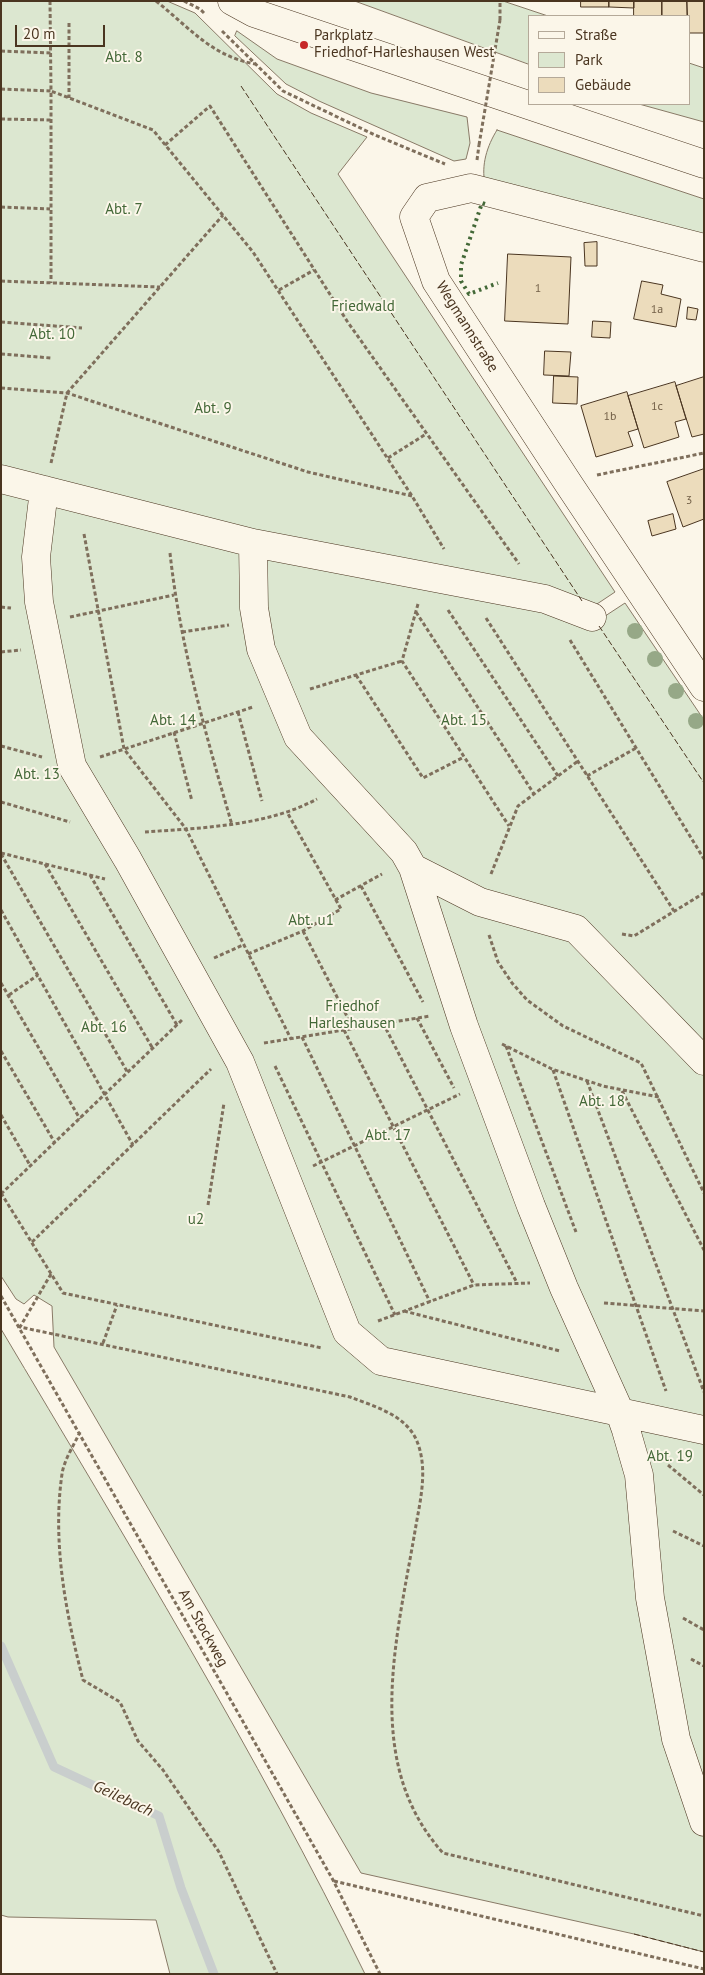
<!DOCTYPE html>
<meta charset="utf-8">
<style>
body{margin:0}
#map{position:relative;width:705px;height:1975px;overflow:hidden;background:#fbf6e9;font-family:"PT Sans",sans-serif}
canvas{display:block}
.frame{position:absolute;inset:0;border:2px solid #4a3520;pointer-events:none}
.legend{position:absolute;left:528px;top:15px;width:162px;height:90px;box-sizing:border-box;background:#fbf6e9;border:1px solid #b4a999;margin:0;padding:6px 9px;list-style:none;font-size:15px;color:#4a3520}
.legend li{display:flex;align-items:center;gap:10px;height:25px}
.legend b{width:25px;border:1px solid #b4a999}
.scale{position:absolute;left:15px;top:25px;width:90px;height:22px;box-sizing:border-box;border:2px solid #4a3520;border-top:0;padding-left:6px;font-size:15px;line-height:18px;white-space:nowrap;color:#4a3520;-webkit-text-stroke:4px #fbf6e9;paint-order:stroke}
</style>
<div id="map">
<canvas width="705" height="1975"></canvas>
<div class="frame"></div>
<ul class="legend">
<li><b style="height:6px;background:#fbf6e9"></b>Straße</li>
<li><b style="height:14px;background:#dce7d0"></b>Park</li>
<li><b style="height:14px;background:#ecdcbc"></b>Gebäude</li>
</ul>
<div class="scale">20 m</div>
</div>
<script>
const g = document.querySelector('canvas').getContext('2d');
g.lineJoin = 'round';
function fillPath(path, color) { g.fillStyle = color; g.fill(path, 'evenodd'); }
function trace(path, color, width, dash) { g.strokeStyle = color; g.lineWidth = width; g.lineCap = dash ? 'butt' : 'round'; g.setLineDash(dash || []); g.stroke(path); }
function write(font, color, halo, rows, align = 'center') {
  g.font = font + ' "PT Sans",sans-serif'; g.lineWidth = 4; g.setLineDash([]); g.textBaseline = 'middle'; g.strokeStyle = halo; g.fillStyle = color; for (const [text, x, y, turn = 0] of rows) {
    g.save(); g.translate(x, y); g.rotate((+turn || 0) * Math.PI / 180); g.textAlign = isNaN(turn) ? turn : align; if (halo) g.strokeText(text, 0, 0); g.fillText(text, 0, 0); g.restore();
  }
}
const green = new Path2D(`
 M1 1H167L195 13 277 94 311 113 367 137 338 174 615 592 588 610 596 622 625 603 704 720V1952L634 1934 361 1873 54 1347 52 1306 34 1295 24 1304 16 1299 1 1276Z
 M355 1H503L548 16H529V64Z
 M237 31 277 59 371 93 467 117 470 143 466 159 454 161 319 101 286 84 235 36Z
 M689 63 704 68V122L639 104H689Z
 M497 130 704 199V239L485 184C481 165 487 146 497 130Z
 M1 1329C127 1541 256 1752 365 1974H170L156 1920 8 1917 1 1915Z`);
fillPath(green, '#dce7d0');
trace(green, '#887966', 1);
trace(new Path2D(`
 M1 1646 54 1767 159 1816 181 1888 214 1974`), '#c9cecd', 9);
const building = new Path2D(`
 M581 1H609V7H581Z
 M609 1H634V8L609 7Z
 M634 1H662V16H634Z
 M662 1H687V16H662Z
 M687 1H704V33H689Z
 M597 242V266H585L584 243Z
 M508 254 571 257 568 324 505 321Z
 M642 281 663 285 661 294 681 299 676 327 634 319Z
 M688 307 698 309 696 320 687 319Z
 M593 321 611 322 610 338 592 337Z
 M545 351 571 352 569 376 544 375Z
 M554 376 578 377 577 404 553 403Z
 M704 377V434L692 437 676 386Z
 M675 382 686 419 675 422 679 437 644 448 628 396Z
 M627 392 638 429 628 432 633 446 596 457 581 406Z
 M704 469V519L683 527 667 482Z
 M673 514 676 529 652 536 648 521Z`);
fillPath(building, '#ecdcbc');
trace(building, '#4a3520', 1);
const minor = new Path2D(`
 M704 248 471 188 427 198 414 217 436 281 568 483 704 687
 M1 479 253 543 545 599 592 617
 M44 490 36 557 39 602 72 766 128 860 240 1062 347 1332 381 1361 704 1430
 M253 543 254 608 261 649 298 737 404 852 413 868 464 1026 531 1206 564 1288 619 1410 626 1430 639 1475 650 1598 676 1739 704 1822
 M413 868 480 902 576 929 704 1061`);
const major = new Path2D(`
 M232 1 254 13 704 164`);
trace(minor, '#4a3520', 29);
trace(major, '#4a3520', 29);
trace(new Path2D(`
 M50 1 51 91 153 130 253 252 412 496 444 549
 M156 1C189 27 211 56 255 64
 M184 1 200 9 205 14
 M500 20V1
 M69 23V98
 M222 31 283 91 375 135 445 164
 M1 51 51 53
 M1 89 51 91V283
 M1 119 51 120
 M165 145 210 106 347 321 519 564
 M477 160 479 145
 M1 207 50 209
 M1 281 160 287
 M279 290 314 270
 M1 322 82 328
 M1 354 51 358
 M1 388 67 393 308 472 412 496
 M388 458 426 434
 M51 463 67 393 223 215
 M597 475 704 453
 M84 534 124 749 186 829 291 1039
 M170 553C180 645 206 735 232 825
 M418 604 402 661 509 826
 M1 607 11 608
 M448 610 558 776
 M416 612 534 794
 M70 617 174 595
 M486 618 674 911
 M182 632 229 625
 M570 640 704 859
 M1 652 21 650
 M356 675 423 778 464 757
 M310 689 402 661
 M238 712 262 801
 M174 732 192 801
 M1 746 42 757
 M100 757 253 707
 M587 776 636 748
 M1 802 70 822
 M145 832C201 828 267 826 317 799
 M1 853 105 879
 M1 854 128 1073
 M45 864 153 1049
 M491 874 518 806 578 761
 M90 875 177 1025
 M361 886 423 1002
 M335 900 382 874
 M1 910 133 1145
 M303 931 353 1028
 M622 934 634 936 704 893
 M489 935 498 962 512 983 527 1000 563 1026 641 1063 704 1193
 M248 954 303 931 341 909 287 812
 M214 958 243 945
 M1 983 80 1119
 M9 995 38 975
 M417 1018 454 1088
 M383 1023 517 1283
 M344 1030 474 1285
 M302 1037 430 1302
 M264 1043 430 1016
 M502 1044 552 1069 603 1086 659 1097
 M506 1046 576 1232
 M1 1051 55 1143
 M275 1066 395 1315
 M553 1070 666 1391
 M587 1081 704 1392
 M622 1091 704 1250
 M1 1115 31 1167
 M313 1166 460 1094
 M1 1193 63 1293 322 1348
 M1 1194 183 1019
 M208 1205 224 1103
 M32 1242 211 1069
 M51 1274 20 1327 350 1397C373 1406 404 1414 416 1439 429 1468 420 1501 415 1531 397 1638 362 1763 443 1853L704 1916
 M1 1296 333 1880 380 1974
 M604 1303 704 1311
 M404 1311 560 1351
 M378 1321 474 1285 530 1283
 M103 1343 117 1305
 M80 1432C74 1445 64 1460 62 1474 52 1543 66 1614 83 1680L120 1702 138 1741 163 1770 219 1852 277 1974
 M668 1465 704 1495
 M673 1531 704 1546
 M683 1618 704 1630
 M691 1659 704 1666
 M334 1881 704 1969`), '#7f6f5c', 3, [4, 2.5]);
trace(minor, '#fbf6e9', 28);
trace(major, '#fbf6e9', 28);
trace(new Path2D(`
 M479 145 500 20`), '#7f6f5c', 3, [4, 2.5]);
trace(new Path2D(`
 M485 204 482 203 461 265V281L469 294 498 283`), '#436837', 4, [2.5, 4]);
trace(new Path2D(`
 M241 86 582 601
 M599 626 704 783
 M634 1934 704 1952`), '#4a3520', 1, [6, 2.5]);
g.fillStyle = '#96a887';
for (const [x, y] of [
 [635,631],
 [655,659],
 [676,691],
 [696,721]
]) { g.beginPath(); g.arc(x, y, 8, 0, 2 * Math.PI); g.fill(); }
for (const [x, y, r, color] of [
 [304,45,5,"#c62828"]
]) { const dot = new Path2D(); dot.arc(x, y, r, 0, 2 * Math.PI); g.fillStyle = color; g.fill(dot); trace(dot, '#fbf6e9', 2); }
write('12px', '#725f47', null, [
 ["1",538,289],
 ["1a",657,310],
 ["1c",657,407],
 ["1b",610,417],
 ["3",689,501]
]);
write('15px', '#4a3520', '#fbf6e9', [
 ["Parkplatz",314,36],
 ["Friedhof-Harleshausen West",314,53]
], 'left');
write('15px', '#436837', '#fbf6e9', [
 ["Abt. 8",124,58],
 ["Abt. 7",124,210],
 ["Friedwald",363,307],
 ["Abt. 10",52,335],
 ["Abt. 9",213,409],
 ["Abt. 14",173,721],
 ["Abt. 15",464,721],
 ["Abt. 13",37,775],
 ["Abt. u1",311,921],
 ["Friedhof",352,1007],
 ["Harleshausen",352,1024],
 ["Abt. 16",104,1028],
 ["Abt. 18",602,1102],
 ["Abt. 17",388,1136],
 ["u2",196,1220],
 ["Abt. 19",670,1457]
]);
write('15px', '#4a3520', '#fbf6e9', [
 ["Wegmannstraße",467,327,58],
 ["Am Stockweg",203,1628,61]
]);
write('italic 16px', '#4a3520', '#fbf6e9', [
 ["Geilebach",123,1799,25]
]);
</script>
